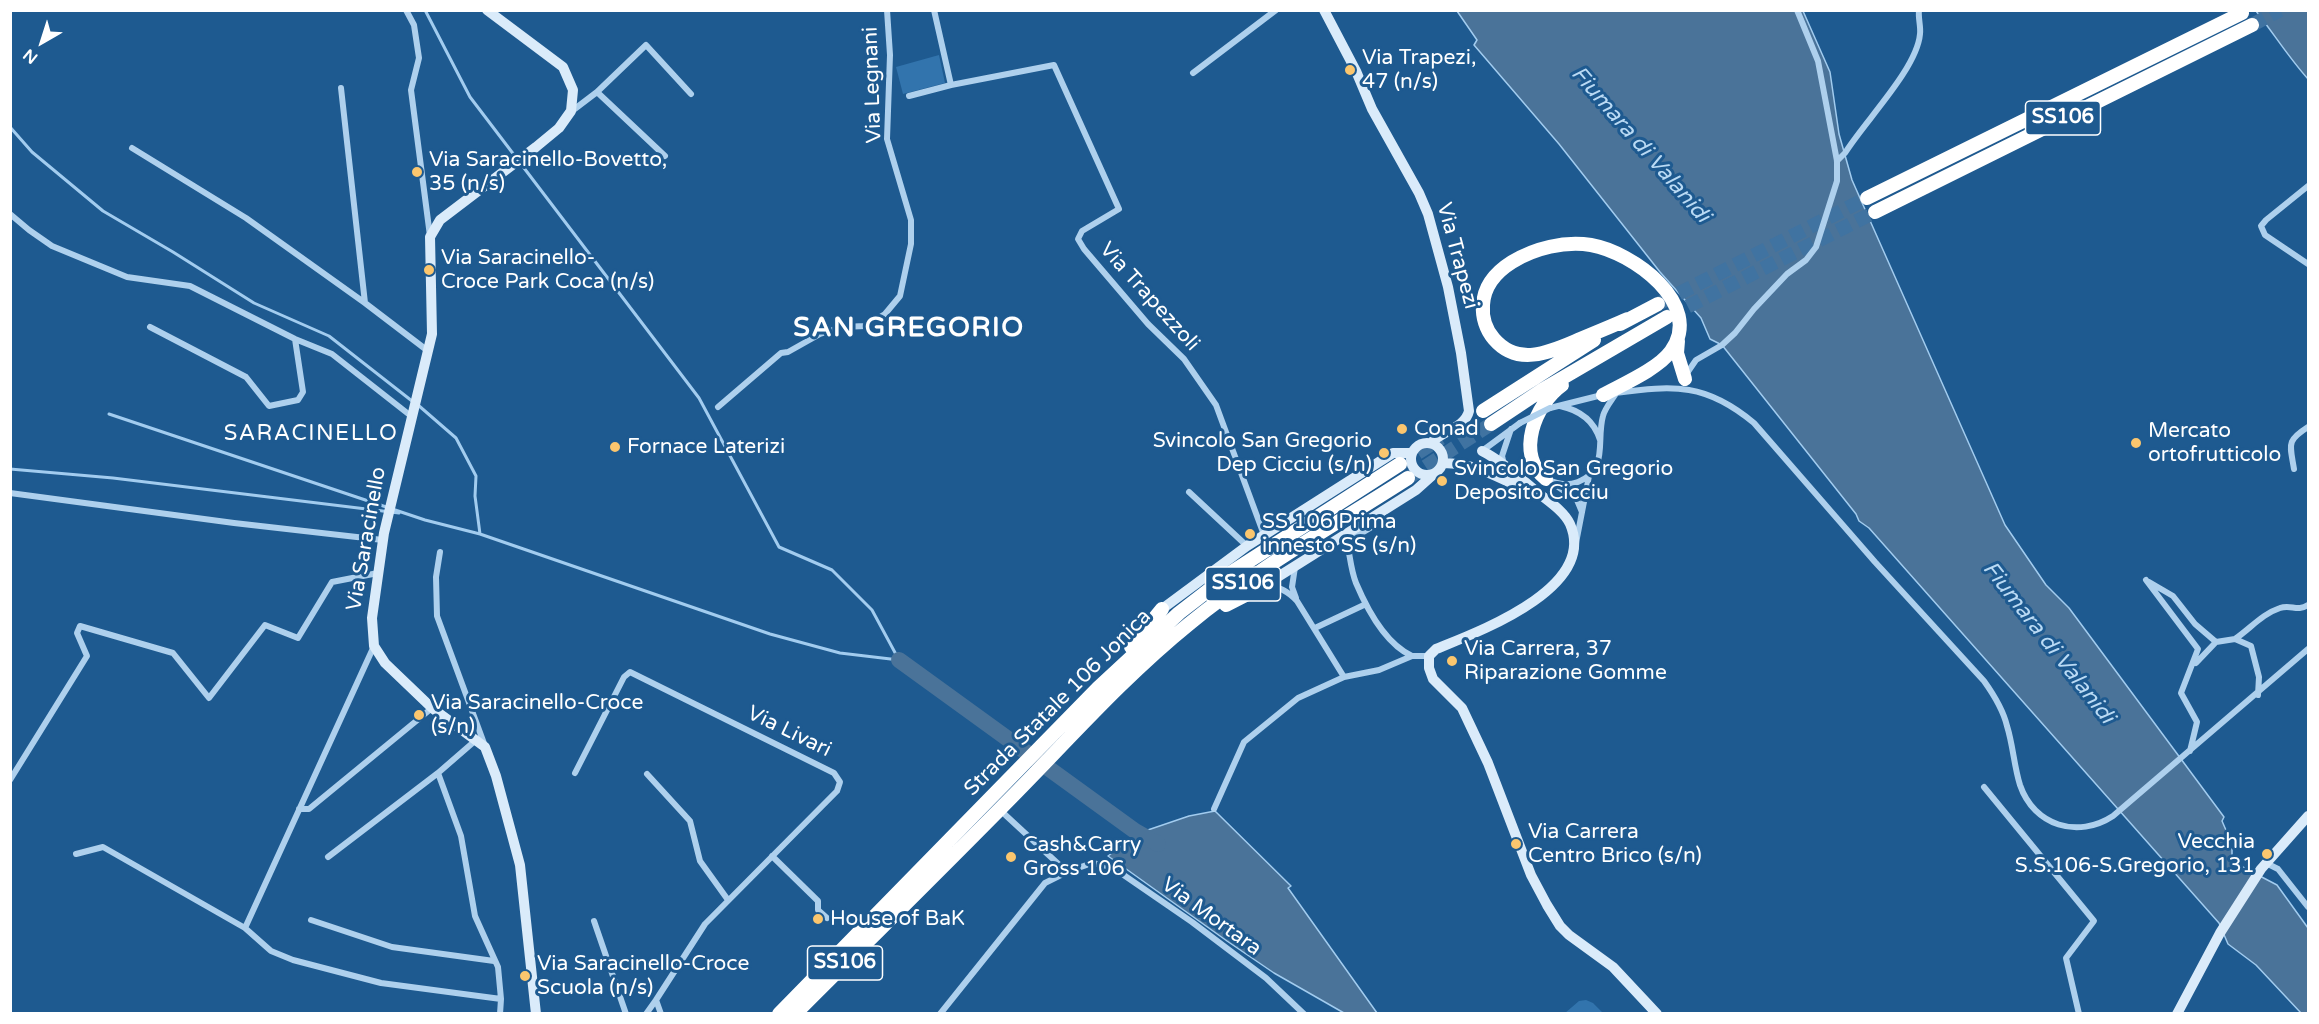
<!DOCTYPE html>
<style>
body{margin:0}
#map{position:relative;width:2319px;height:1024px;overflow:hidden;background:#1e5a90;font-family:"Varela Round",sans-serif}
canvas{display:block}
.frame{position:absolute;inset:0;border:12px solid #fff;pointer-events:none}
.north{position:absolute;left:12px;top:12px;width:60px;height:60px;-webkit-text-stroke:4px #1e5a90;paint-order:stroke;rotate:219deg;font-size:16px;font-weight:700;line-height:24px;text-align:center;color:#fff}
.north::after{content:'';display:block;margin:auto;width:21px;height:27px;background:#fff;clip-path:polygon(50% 0,100% 100%,50% 72%,0 100%)}
</style>
<div id="map">
<canvas width="2319" height="1024"></canvas>
<div class="frame"></div>
<div class="north">N</div>
</div>
<script>
const g = document.querySelector('canvas').getContext('2d');
g.lineJoin = 'round';
function fillPath(path, color) { g.fillStyle = color; g.fill(path, 'evenodd'); }
function trace(path, color, width, dash) { g.strokeStyle = color; g.lineWidth = width; g.lineCap = dash ? 'butt' : 'round'; g.setLineDash(dash || []); g.stroke(path); }
function write(font, color, halo, rows, align = 'center') {
  g.font = font + ' "Varela Round",sans-serif'; g.lineWidth = 6; g.setLineDash([]); g.textBaseline = 'middle'; g.strokeStyle = halo; g.fillStyle = color; for (const [text, x, y, turn = 0] of rows) {
    g.save(); g.translate(x, y); g.rotate((+turn || 0) * Math.PI / 180); g.textAlign = isNaN(turn) ? turn : align; if (halo) g.strokeText(text, 0, 0); g.fillText(text, 0, 0); g.restore();
  }
}
fillPath(new Path2D(`
 M939 55 945 83 903 94 896 67Z
 M1586 1000 1593 1003 1603 1013H1565L1579 1001Z`), '#3274ad');
const water = new Path2D(`
 M1457 11H1803L1830 72 1839 134 1852 180 2005 525 2046 585 2069 608 2224 817 2222 821 2232 844V856L2235 863 2277 885 2308 928V1013H2301L2256 965 2228 944 2219 923 1869 528 1859 521 1856 514 1722 345 1710 339 1701 318 1660 272 1559 144 1474 45 1477 40Z
 M2256 11H2308V79C2289 58 2274 34 2256 11Z
 M1215 811 1291 886 1288 888 1377 1013H1344L1274 973 1227 941 1108 856 1139 833 1189 816Z`);
fillPath(water, '#4a7399');
trace(water, '#a2ccef', 1.5);
trace(new Path2D(`
 M425 10 470 97 699 398 779 547 832 570 872 610 899 660
 M10 127 32 152 103 211 173 252 254 303 329 336 412 401
 M418 405 456 438 476 476 475 496 480 534
 M109 414 425 520 480 534 770 634 840 653 899 660
 M10 469 113 478 399 513`), '#a2ccef', 3);
trace(new Path2D(`
 M899 660 1135 831 1158 844`), '#4a7399', 16);
trace(new Path2D(`
 M2252 25 2280 10
 M1660 303 1867 198
 M1669 316 1875 212
 M1400 464 1441 438
 M1408 478 1491 424`), '#4073a1', 14, [14, 7]);
trace(new Path2D(`
 M406 10 414 25 419 58 411 90 430 236
 M934 10 951 85
 M1193 73 1276 10
 M341 88 365 303
 M597 92 665 156
 M909 96 951 85 1054 65 1119 209 1082 231 1078 239 1084 249 1148 324 1184 359 1216 405 1264 535
 M572 111 597 92 646 45 691 94
 M132 148 246 218 365 303 428 351
 M1837 161 1845 153C1864 122 1917 69 1920 34 1921 26 1918 19 1919 10
 M2308 186 2266 220 2261 226 2265 235 2308 264
 M10 214 29 230 52 246 127 277 190 286 295 339 332 354 411 416
 M150 327 246 377 269 406 298 400 303 392 295 339
 M1685 376 1696 360 1722 345 1735 333 1754 309 1787 274 1806 260 1816 247 1837 181V161L1818 61 1797 10
 M1615 393C1675 385 1706 383 1754 423L1875 562 1984 681C1994 695 2003 709 2007 726 2013 745 2014 766 2020 785 2034 826 2078 839 2113 816L2308 649
 M1560 406C1579 410 1594 420 1600 440
 M718 407 781 353 788 352 820 334 842 327 865 326 885 314 900 296 911 244V220L887 139 890 55 887 10
 M1550 408 1602 395
 M1482 451 1520 423
 M1504 465 1502 456 1511 429
 M2294 469C2290 444 2286 441 2308 427
 M1546 479C1556 484 1567 486 1578 482 1609 470 1596 441 1603 416 1605 408 1612 400 1617 392
 M1554 484 1577 500 1582 512
 M1189 492 1247 546
 M10 493 234 523 383 540
 M1380 522 1347 542C1350 556 1351 571 1356 583 1367 609 1386 644 1412 656
 M1576 543 1589 476
 M440 552 436 577 437 616 485 746
 M1295 567 1292 587 1296 598
 M2146 580 2198 649 2181 693 2197 722 2190 751
 M2149 582 2173 596 2195 624 2216 642 2235 639 2251 646 2259 677 2258 695
 M1266 585C1279 587 1288 591 1297 601L1344 677
 M1315 628 1366 604
 M2235 639C2251 628 2262 614 2280 608 2291 604 2297 612 2308 605
 M2196 663 2216 642
 M438 773 461 836 475 916 498 967 501 999 500 1014
 M575 773 624 677 630 672 834 773 840 782 837 791 705 924 656 1000 661 1014
 M647 774 690 821 700 861 728 900
 M10 780 87 656 77 633 80 626 173 653 209 698 265 625 298 638 332 582 378 573
 M1984 787 2094 921 2066 958 2079 1014
 M299 809H309L432 708
 M1214 809 1244 742 1298 698 1344 677 1379 670 1412 656H1429
 M1000 810 1067 872
 M76 854 103 847 245 928 374 646
 M772 856 818 901V910L827 918
 M328 857 438 773 476 740
 M2266 863 2278 869 2308 907
 M311 920 392 947 494 961
 M594 921 626 1014
 M245 928 271 951 293 960 381 983 501 999
 M646 1014 656 1000
 M940 1014 1045 883 1067 872 1092 863 1112 867 1192 922 1266 978 1304 1014`), '#aed0ed', 6);
trace(new Path2D(`
 M487 10 563 67 573 90 571 111 559 128 536 147 440 220 430 237 432 334 384 533 372 618 374 646 385 663 432 708 485 747 496 776 520 865 536 1014
 M1324 10 1356 71 1372 109 1419 193 1428 214 1448 287 1461 353 1469 411C1465 428 1442 431 1431 443
 M1411 459a16 16 0 1 1 32 0a16 16 0 1 1-32 0Z
 M1482 451C1502 461 1520 478 1537 492 1548 501 1564 511 1570 524 1598 588 1478 632 1436 649L1429 656V668L1433 679 1462 708 1488 763 1531 875 1547 905 1560 926 1569 935 1613 967 1657 1014
 M1443 463C1477 463 1501 479 1532 493
 M1265 585 1416 490 1435 473
 M1162 609 1247 546 1393 453H1412
 M2177 1014 2220 933 2261 869 2308 816`), '#daebfa', 10);
trace(new Path2D(`
 M1867 198 2242 13
 M1875 212 2252 25
 M1620 324 1658 304
 M1678 341 1677 353 1685 379
 M1603 395C1623 384 1658 369 1671 351 1705 304 1632 252 1591 245 1564 241 1535 248 1512 262 1496 272 1484 285 1483 305 1482 317 1486 330 1494 339 1518 367 1550 352 1578 340 1595 333 1612 326 1628 319
 M1483 411 1594 340
 M1491 424 1542 390 1667 317
 M1546 479C1515 455 1535 404 1562 385
 M1226 605 1265 585
 M1131 647 1162 609
 M779 1014 1098 688 1179 613 1232 572 1400 464
 M795 1014C864 945 933 877 1001 808 1063 746 1121 679 1189 624 1257 568 1335 525 1408 478`), '#fff', 14);
trace(new Path2D(`
 M1520 423 1550 408`), '#aed0ed', 6);
for (const [x, y, r, color] of [
 [1350,70,6,"#fbc66e"],
 [417,172,6,"#fbc66e"],
 [429,270,6,"#fbc66e"],
 [1402,429,6,"#fbc66e"],
 [2136,443,6,"#fbc66e"],
 [615,447,6,"#fbc66e"],
 [1384,453,6,"#fbc66e"],
 [1442,481,6,"#fbc66e"],
 [1250,534,6,"#fbc66e"],
 [1452,661,6,"#fbc66e"],
 [419,715,6,"#fbc66e"],
 [1516,844,6,"#fbc66e"],
 [2267,854,6,"#fbc66e"],
 [1011,857,6,"#fbc66e"],
 [818,919,6,"#fbc66e"],
 [525,976,6,"#fbc66e"]
]) { const dot = new Path2D(); dot.arc(x, y, r, 0, 2 * Math.PI); g.fillStyle = color; g.fill(dot); trace(dot, '#1e5a90', 2); }
for (const [x, y, w] of [
 [2063,118,75],
 [1243,584,75],
 [845,963,75]
]) { const box = new Path2D(); box.roundRect(x - w / 2, y - 17, w, 34, 4.5); g.fillStyle = '#1e5a90'; g.fill(box); trace(box, '#fff', 1.5); }
write('bold 20px', '#fff', null, [
 ["SS106",2063,118],
 ["SS106",1243,584],
 ["SS106",845,963]
]);
write('21px', '#fff', '#1e5a90', [
 ["Via Trapezi,",1362,58],
 ["47 (n/s)",1362,82],
 ["Via Saracinello-Bovetto,",429,160],
 ["35 (n/s)",429,184],
 ["Via Saracinello-",441,258],
 ["Croce Park Coca (n/s)",441,282],
 ["Conad",1414,429],
 ["Mercato",2148,431],
 ["ortofrutticolo",2148,455],
 ["Svincolo San Gregorio",1372,441,"right"],
 ["Dep Cicciu (s/n)",1372,465,"right"],
 ["Fornace Laterizi",627,447],
 ["Svincolo San Gregorio",1454,469],
 ["Deposito Cicciu",1454,493],
 ["SS 106 Prima",1262,522],
 ["innesto SS (s/n)",1262,546],
 ["Via Carrera, 37",1464,649],
 ["Riparazione Gomme",1464,673],
 ["Via Saracinello-Croce",431,703],
 ["(s/n)",431,727],
 ["Via Carrera",1528,832],
 ["Centro Brico (s/n)",1528,856],
 ["Vecchia",2255,842,"right"],
 ["S.S.106-S.Gregorio, 131",2255,866,"right"],
 ["Cash&Carry",1023,845],
 ["Gross 106",1023,869],
 ["House of BaK",830,919],
 ["Via Saracinello-Croce",537,964],
 ["Scuola (n/s)",537,988]
], 'left');
write('21px', '#fff', '#1e5a90', [
 ["Via Legnani",873,85,-92],
 ["Via Trapezi",1457,256,75],
 ["Via Trapezzoli",1149,297,48],
 ["Via Saracinello",367,539,-80],
 ["Strada Statale 106 Jonica",1058,703,-45],
 ["Via Livari",789,732,26],
 ["Via Mortara",1211,917,36]
]);
write('italic 22px', '#badaf4', '#1e5a90', [
 ["Fiumara di Valanidi",1640,145,49],
 ["Fiumara di Valanidi",2048,643,52]
]);
g.letterSpacing = '1.5px';
write('22px', '#fff', '#1e5a90', [
 ["SARACINELLO",311,434]
]);
g.letterSpacing = '0px';
g.letterSpacing = '1.5px';
write('bold 27px', '#fff', '#1e5a90', [
 ["SAN GREGORIO",909,329]
]);
g.letterSpacing = '0px';
</script>
